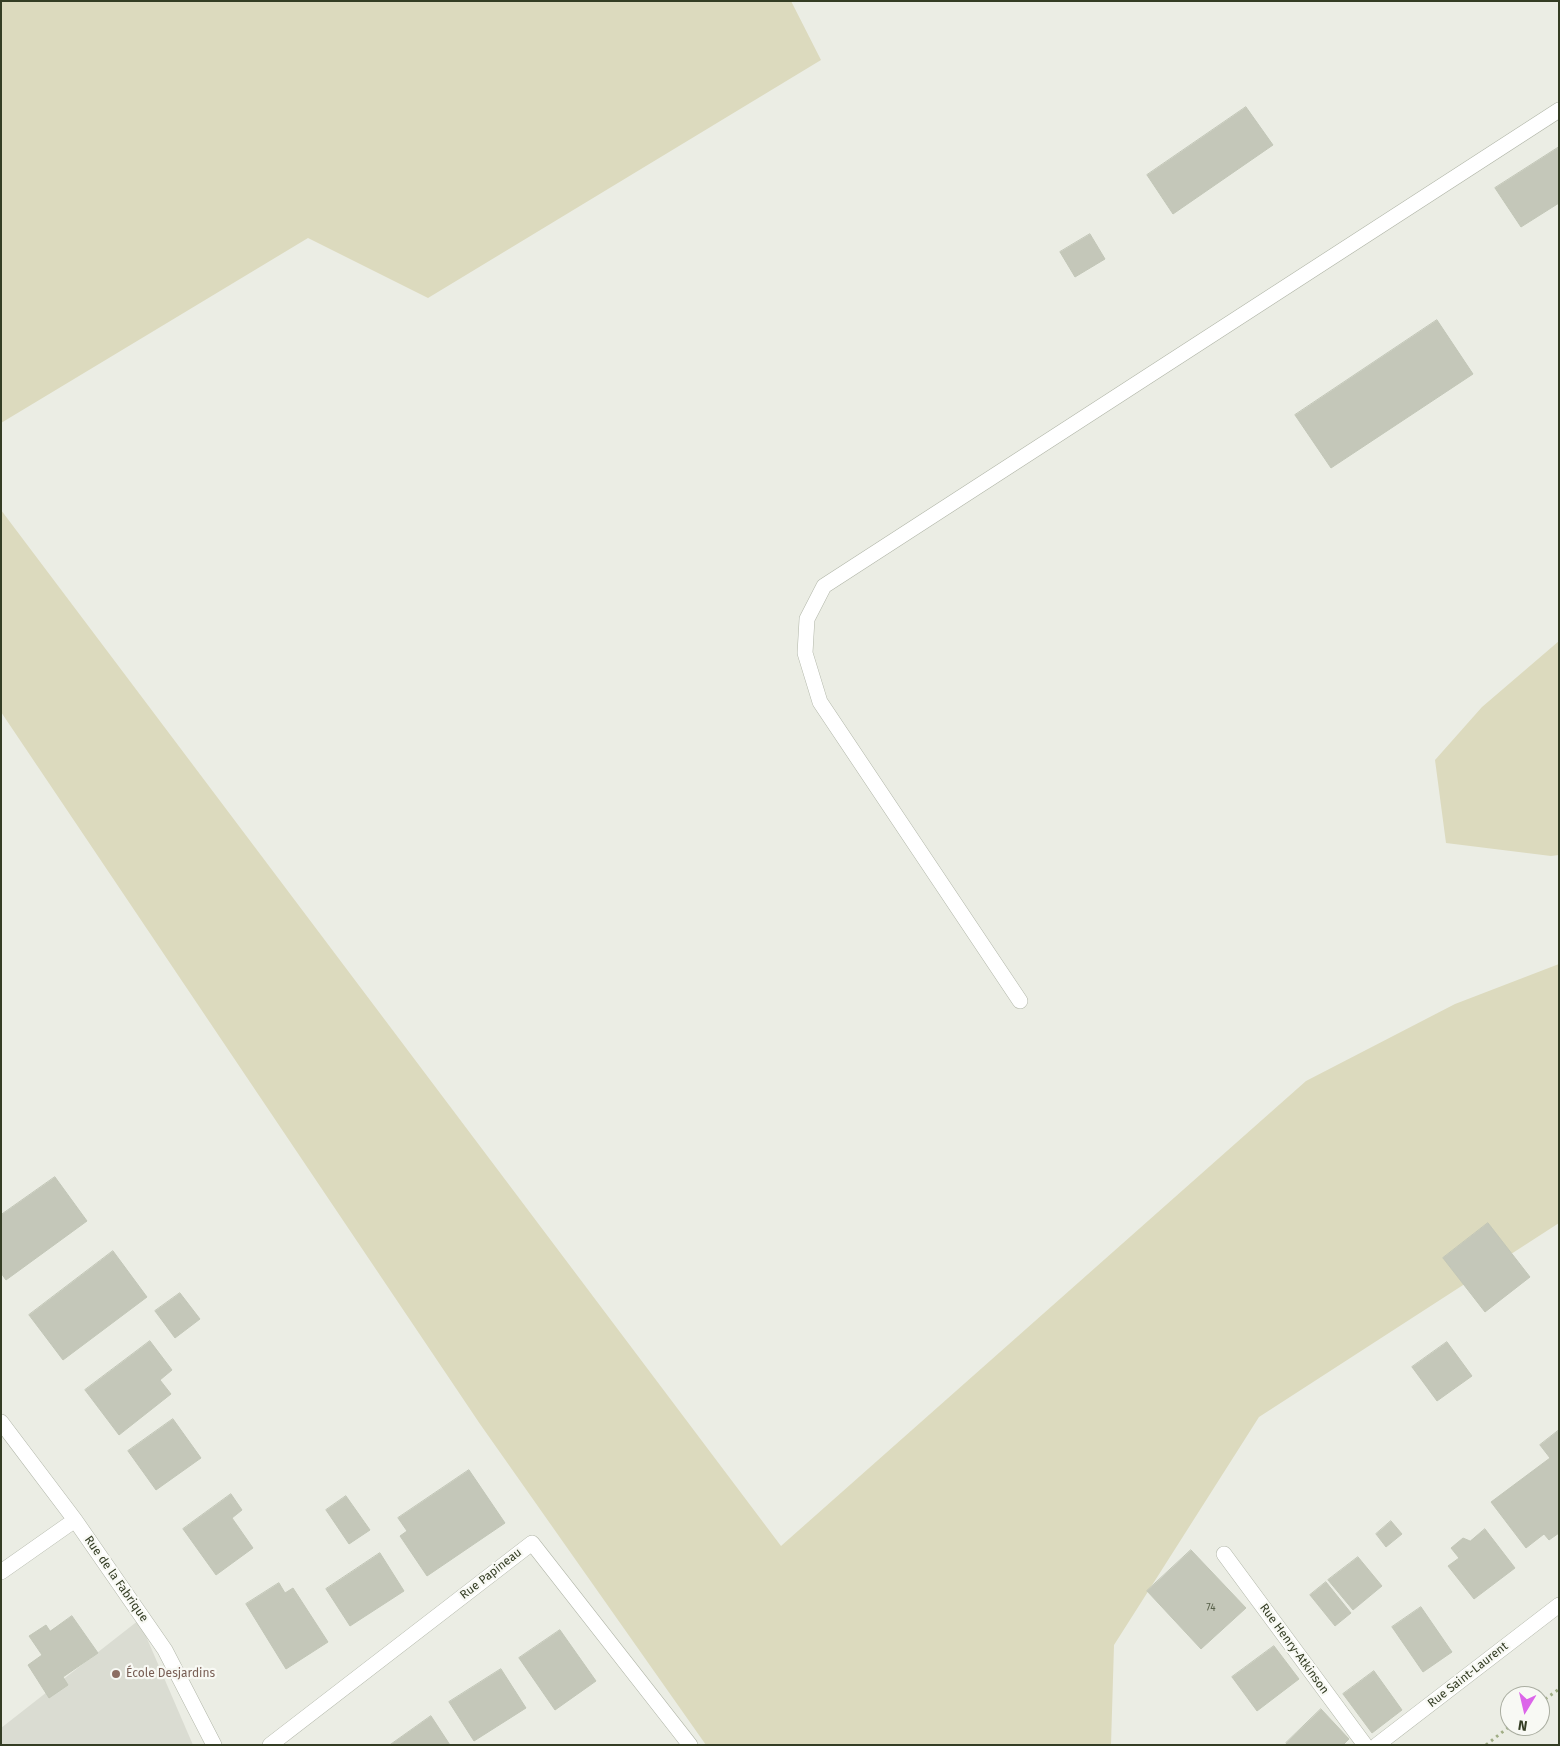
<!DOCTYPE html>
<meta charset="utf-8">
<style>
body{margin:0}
#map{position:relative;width:1560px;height:1746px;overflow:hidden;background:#ebede4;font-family:"Fira Sans",sans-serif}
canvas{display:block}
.frame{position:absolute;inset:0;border:2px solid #343d24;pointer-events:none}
.north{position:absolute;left:1500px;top:1686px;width:50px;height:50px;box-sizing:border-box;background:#f8f9f4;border:1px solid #aaaea1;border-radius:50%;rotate:189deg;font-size:14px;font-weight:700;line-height:20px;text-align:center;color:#343d24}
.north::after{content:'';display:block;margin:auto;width:18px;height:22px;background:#dc65e9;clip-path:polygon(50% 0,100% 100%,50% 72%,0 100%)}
</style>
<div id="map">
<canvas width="1560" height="1746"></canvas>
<div class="frame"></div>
<div class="north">N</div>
</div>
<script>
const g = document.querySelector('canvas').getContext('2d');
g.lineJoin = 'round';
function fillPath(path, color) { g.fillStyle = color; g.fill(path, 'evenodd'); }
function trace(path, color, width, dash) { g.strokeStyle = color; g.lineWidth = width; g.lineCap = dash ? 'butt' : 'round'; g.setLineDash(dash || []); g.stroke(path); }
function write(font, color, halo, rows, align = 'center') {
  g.font = font + ' "Fira Sans",sans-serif'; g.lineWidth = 4.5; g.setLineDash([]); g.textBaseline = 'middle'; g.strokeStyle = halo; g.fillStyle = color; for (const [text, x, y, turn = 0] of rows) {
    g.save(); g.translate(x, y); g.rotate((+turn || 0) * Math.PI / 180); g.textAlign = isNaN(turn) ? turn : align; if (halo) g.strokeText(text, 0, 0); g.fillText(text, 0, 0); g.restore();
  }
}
fillPath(new Path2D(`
 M139 1620 193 1745H1V1728Z`), '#dadcd2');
fillPath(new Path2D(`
 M1 1H791L821 60 428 298 308 238 1 423Z
 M1 510 781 1546 1306 1081 1455 1004 1559 964V1223L1259 1417 1114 1645 1111 1745H706L480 1424 1 712Z
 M1559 641V855L1551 856 1446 843 1435 760 1482 707Z`), '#dcdabe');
const building = new Path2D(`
 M1246 107 1273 145 1173 214 1147 175Z
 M1559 147V203L1521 227 1495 188Z
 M1090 234 1105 259 1075 277 1060 252Z
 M1437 320 1473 374 1331 468 1295 415Z
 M55 1177 87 1221 6 1280 1 1273V1215Z
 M1488 1223 1530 1277 1485 1312 1443 1258Z
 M113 1251 147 1297 63 1360 29 1315Z
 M180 1293 200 1319 175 1338 155 1311Z
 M150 1341 172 1370 160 1380 171 1394 119 1435 85 1390Z
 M1447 1342 1472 1376 1437 1401 1412 1367Z
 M173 1419 201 1458 156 1490 128 1451Z
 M1559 1430V1533L1549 1540 1544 1534 1526 1548 1491 1502 1550 1458 1540 1445Z
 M469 1470 505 1523 427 1576 400 1536 407 1531 398 1518Z
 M231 1494 242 1510 232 1518 253 1548 216 1575 183 1529Z
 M346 1496 370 1530 349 1544 326 1510Z
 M1391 1521 1402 1534 1386 1547 1376 1534Z
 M1485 1529 1515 1568 1474 1599 1448 1566 1459 1558 1451 1548 1463 1538 1470 1541Z
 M1191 1550 1246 1608 1201 1649 1147 1591Z
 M380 1553 404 1591 350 1626 326 1589Z
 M1358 1557 1382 1586 1353 1610 1328 1580Z
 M1326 1582 1351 1613 1335 1626 1310 1595Z
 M279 1583 285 1593 293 1588 328 1642 286 1669 246 1604Z
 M1421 1607 1452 1652 1423 1672 1392 1627Z
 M72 1616 98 1653 63 1677 68 1685 49 1698 28 1665 42 1655 29 1636 46 1625 50 1631Z
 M560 1630 596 1681 555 1710 519 1658Z
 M1274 1646 1299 1679 1257 1711 1232 1677Z
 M501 1669 526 1708 474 1741 449 1702Z
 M1374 1671 1402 1710 1372 1733 1343 1694Z
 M1321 1709 1349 1739 1343 1745H1288L1286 1743Z
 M431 1716 450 1745H390Z`);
fillPath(building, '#c4c7b9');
trace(building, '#c2c6b7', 1);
const minor = new Path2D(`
 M1020 1001 820 702 805 653 807 619 824 586 1559 110
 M1 1422 75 1520 165 1650 214 1745
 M1224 1554 1365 1745
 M1 1572 75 1520
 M270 1745 532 1543 690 1745
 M1377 1745 1559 1605`);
trace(minor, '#b0b5a7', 16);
trace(new Path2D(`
 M1540 1703 1559 1689
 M1486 1745 1510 1726`), '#a1ae86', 3, [2.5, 4]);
trace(minor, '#fff', 15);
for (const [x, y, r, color] of [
 [116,1674,5,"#8d6e63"]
]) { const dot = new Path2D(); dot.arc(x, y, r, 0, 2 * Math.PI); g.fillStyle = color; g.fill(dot); trace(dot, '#f8f9f4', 2); }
write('10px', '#586049', null, [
 ["74",1211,1608]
]);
write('12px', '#343d24', '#f8f9f4', [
 ["Rue Papineau",491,1574,-38],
 ["Rue de la Fabrique",116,1579,55],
 ["Rue Henry-Atkinson",1294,1649,54],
 ["Rue Saint-Laurent",1468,1675,-38]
]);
write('12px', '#785e54', '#f8f9f4', [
 ["École Desjardins",126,1674]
], 'left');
</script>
